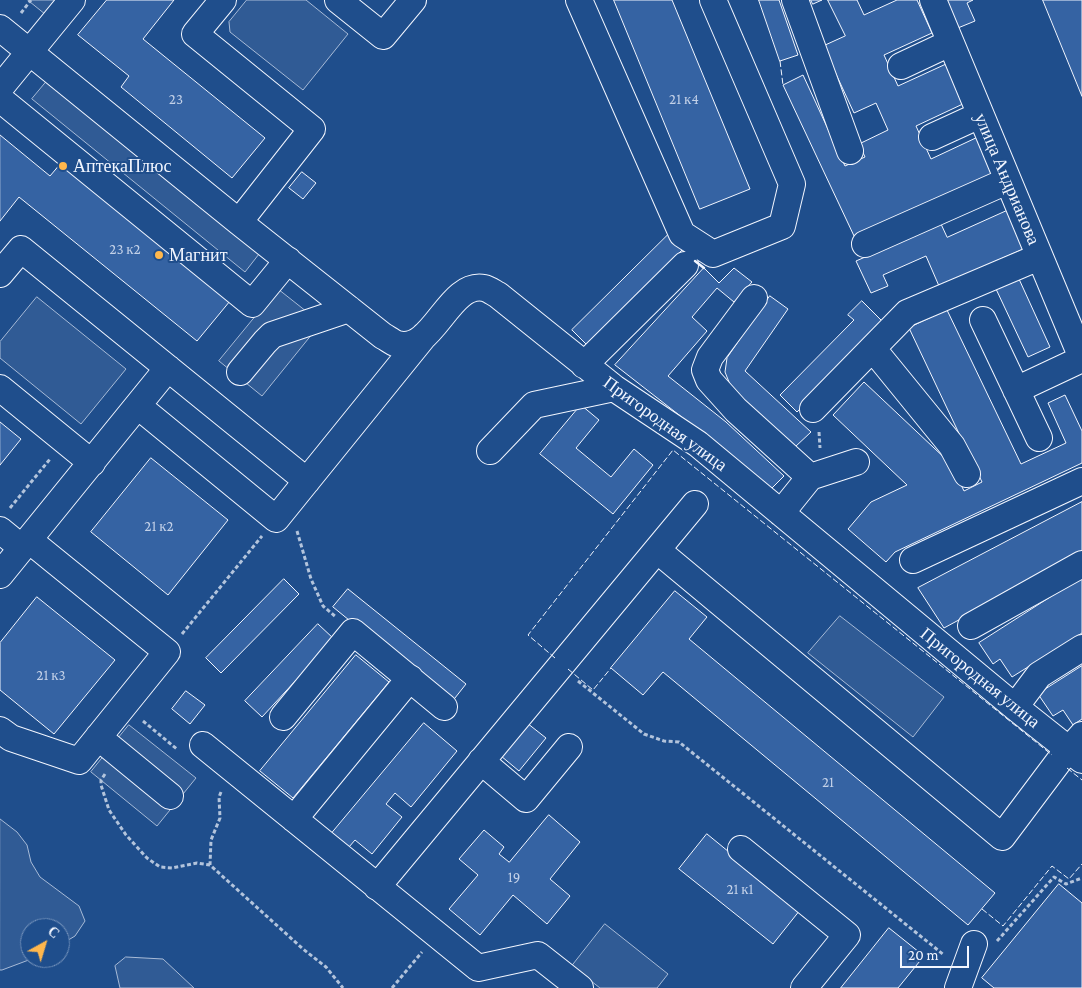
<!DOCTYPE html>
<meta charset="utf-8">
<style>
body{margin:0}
#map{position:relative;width:1082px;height:988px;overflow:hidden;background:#1f4e8c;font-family:"Crimson Pro",serif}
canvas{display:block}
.north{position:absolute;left:20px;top:918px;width:50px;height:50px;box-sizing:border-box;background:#1f4e8c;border:1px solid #7391ba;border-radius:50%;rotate:39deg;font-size:14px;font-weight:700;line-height:20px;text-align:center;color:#f2f6ff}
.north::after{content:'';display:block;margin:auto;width:18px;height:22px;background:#ffb74d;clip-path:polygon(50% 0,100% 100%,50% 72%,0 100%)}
.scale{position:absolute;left:900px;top:946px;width:69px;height:22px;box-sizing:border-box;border:2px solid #f2f6ff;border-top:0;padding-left:6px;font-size:15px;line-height:18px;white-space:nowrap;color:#f2f6ff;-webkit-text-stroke:4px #1f4e8c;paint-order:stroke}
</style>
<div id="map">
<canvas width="1082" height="988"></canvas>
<div class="north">С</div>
<div class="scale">20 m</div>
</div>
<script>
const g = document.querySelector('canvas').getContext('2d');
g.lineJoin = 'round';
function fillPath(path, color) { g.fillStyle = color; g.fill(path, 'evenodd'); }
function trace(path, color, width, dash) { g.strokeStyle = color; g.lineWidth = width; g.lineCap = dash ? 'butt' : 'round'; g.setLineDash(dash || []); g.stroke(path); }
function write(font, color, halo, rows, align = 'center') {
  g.font = font + ' "Crimson Pro",serif'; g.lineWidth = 4; g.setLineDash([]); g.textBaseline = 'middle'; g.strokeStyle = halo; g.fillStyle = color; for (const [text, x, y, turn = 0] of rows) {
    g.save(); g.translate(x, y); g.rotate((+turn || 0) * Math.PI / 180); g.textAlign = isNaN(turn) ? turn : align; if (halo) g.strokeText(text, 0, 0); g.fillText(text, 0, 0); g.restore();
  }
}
const built = new Path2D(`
 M28 0H62L48 16Z
 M247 0H306L348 34 303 90 230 32 229 22Z
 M47 81 259 254 245 272 32 99Z
 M278 289 321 323 262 396 219 361Z
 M37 297 126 369 81 424 0 358V342Z
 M840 616 944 697 913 737 808 653Z
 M129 725 196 778 157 826 91 772Z
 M0 819 17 832 27 845 31 862 40 877 79 906 85 921 75 936 60 945V928H30V958H34L2 970H0Z
 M605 924 668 974 657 988H600L572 966Z
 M126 957 163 959 194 988H120L115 966Z`);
fillPath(built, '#305b95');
trace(built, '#a8bbd7', 1);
const building = new Path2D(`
 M107 0H174L143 39 265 138 232 178 121 87 129 76 78 35Z
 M614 0H672L750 189 700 209Z
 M759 0H779L798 55 780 61Z
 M811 0H822L813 4Z
 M828 0H857L864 15 897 0H917L932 33 884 55 898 86 946 64 965 103 916 126 931 159 980 136 997 173 855 238 783 85 803 75 845 166 865 157 859 144 888 130 876 103 854 113 823 46 845 36Z
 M940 0H973L967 3 975 21 953 30Z
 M1043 0H1082V96Z
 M0 135 50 176 61 163 230 301 197 341 19 197 0 221Z
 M302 172 316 183 303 199 289 188Z
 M1011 209 1028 247 939 286 926 256 883 275 888 286 871 293 856 261 941 224 947 237Z
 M668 235 682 250 589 347 572 330Z
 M704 268 719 283 734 268 752 282 734 302 717 288 692 317 707 331 668 376 726 422 784 476 768 492 706 436 615 365Z
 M1019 279 1050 347 1028 357 996 289Z
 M770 296 788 309 745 371 811 432 795 447 731 387 725 372 727 358Z
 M862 301 884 323 797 412 780 395 854 320 848 315Z
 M947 310 1021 464 1066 443 1048 403 1065 395 1082 431V463L895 552 886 562 848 529 871 502 907 485 833 415 864 382 951 464 964 491 982 482 909 328Z
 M581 405 599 420 576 448 611 477 634 449 653 465 613 514 540 454Z
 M0 422 21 439 0 465Z
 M151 458 228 520 168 595 91 532Z
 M1082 502V553L944 628 918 588Z
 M1082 577V633L1012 677 1000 659 993 664 979 643Z
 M284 579 299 594 221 673 206 658Z
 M348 589 466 684 451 703 333 607Z
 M675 591 707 617 689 639 995 893 968 925 663 672 643 695 611 668Z
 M37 597 115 660 54 734 0 690V643Z
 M318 624 334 639 262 717 245 701Z
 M356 655 389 682 293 798 260 771Z
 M1082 666V719L1073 725 1063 710 1053 716 1038 694Z
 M186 691 205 705 190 724 172 709Z
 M424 723 457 751 411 807 395 793 386 804 402 817 372 854 355 840 349 847 332 833Z
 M527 723 546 738 519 771 501 756Z
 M549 815 580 842 550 879 570 896 547 924 513 895 480 935 449 909 478 875 459 859 484 830 504 847 499 854 509 862Z
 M707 834 800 910 773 944 679 869Z
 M1059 884 1082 903V988H994L982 978Z
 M889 928 924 956 898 988H841Z`);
fillPath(building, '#3563a3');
trace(building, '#f2f6ff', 1);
const minor = new Path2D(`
 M223 0 195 34 312 129 239 222
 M338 0 383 36 413 0
 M579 0 682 234 713 254 782 226 792 184 713 0
 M795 0 850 151
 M933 0 1082 358
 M0 28 239 222 383 336C387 338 392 342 397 344 433 355 448 281 484 288 489 289 494 293 498 295L614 388 698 444 1015 707 1082 760
 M901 66 950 43
 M0 88 72 0
 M0 99 252 304 288 260
 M932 137 980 115
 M865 244 1007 181
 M0 274 21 249 307 481
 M754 298 710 357 705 370 709 380 736 410 810 477
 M983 320 1039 438
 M873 349 952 446 967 474
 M584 365 685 265
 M240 372 265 342 272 335 349 309
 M0 388 92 463
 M1016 390 1082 359
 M138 406 276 519 424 336
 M813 409 907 313 1039 257
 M490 451 534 405 614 388
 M781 513 810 477 856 462
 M0 530 22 548
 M657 550 1002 837 1059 761 1082 735
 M913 560 1082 481
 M0 575 168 368
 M971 626 1082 564
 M1015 707 1039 675 1082 648
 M283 717 353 632 444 707
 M0 730 11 738 79 761 167 652 29 540
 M98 737 170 796
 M203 745 478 968 538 955 580 988
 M481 761 526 799 569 747
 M294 819 410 678
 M741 849 847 935 804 988
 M377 887 695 504
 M958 988 974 944`);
trace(minor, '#f2f6ff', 28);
trace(new Path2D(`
 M21 13 31 0
 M819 432 820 448
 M10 508 50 459
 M297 531 311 579 323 606 336 617
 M182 634 262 536
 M578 681 644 734 664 741 679 742 944 955
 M143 721 178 750
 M105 774 101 780V785L109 810 126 835 147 858 160 867 172 868 197 863 210 865
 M221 792 219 797 220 818 211 840 210 865 303 949 326 967 343 988
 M997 941 1054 877 1066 884 1082 878
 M392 988 422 952`), '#b3c4dc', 3, [4, 2.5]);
trace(minor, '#1f4e8c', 26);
trace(new Path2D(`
 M780 61 783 85
 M555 658 528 635 673 450 1052 755
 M568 669 593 690 611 668
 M1067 768 1082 780
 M982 909 1003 926 1052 866 1069 879 1082 864`), '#f2f6ff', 1, [6, 2.5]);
trace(new Path2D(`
 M695 261 704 268`), '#f2f6ff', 2.5);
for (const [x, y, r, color] of [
 [63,166,5,"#ffb74d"],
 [159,255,5,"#ffb74d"]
]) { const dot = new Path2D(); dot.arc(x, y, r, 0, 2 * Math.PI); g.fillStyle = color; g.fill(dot); trace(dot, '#1f4e8c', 2); }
write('15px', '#c3d1e8', null, [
 ["23",176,99],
 ["21 к4",684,99],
 ["23 к2",125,249],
 ["21 к2",159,526],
 ["21 к3",51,675],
 ["21",828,782],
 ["19",514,877],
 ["21 к1",740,889]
]);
write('18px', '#f2f6ff', '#1f4e8c', [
 ["АптекаПлюс",73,166],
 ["Магнит",169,255]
], 'left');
write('18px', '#f2f6ff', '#1f4e8c', [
 ["улица Андрианова",1007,179,67],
 ["Пригородная улица",665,424,36],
 ["Пригородная улица",980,678,39]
]);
</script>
